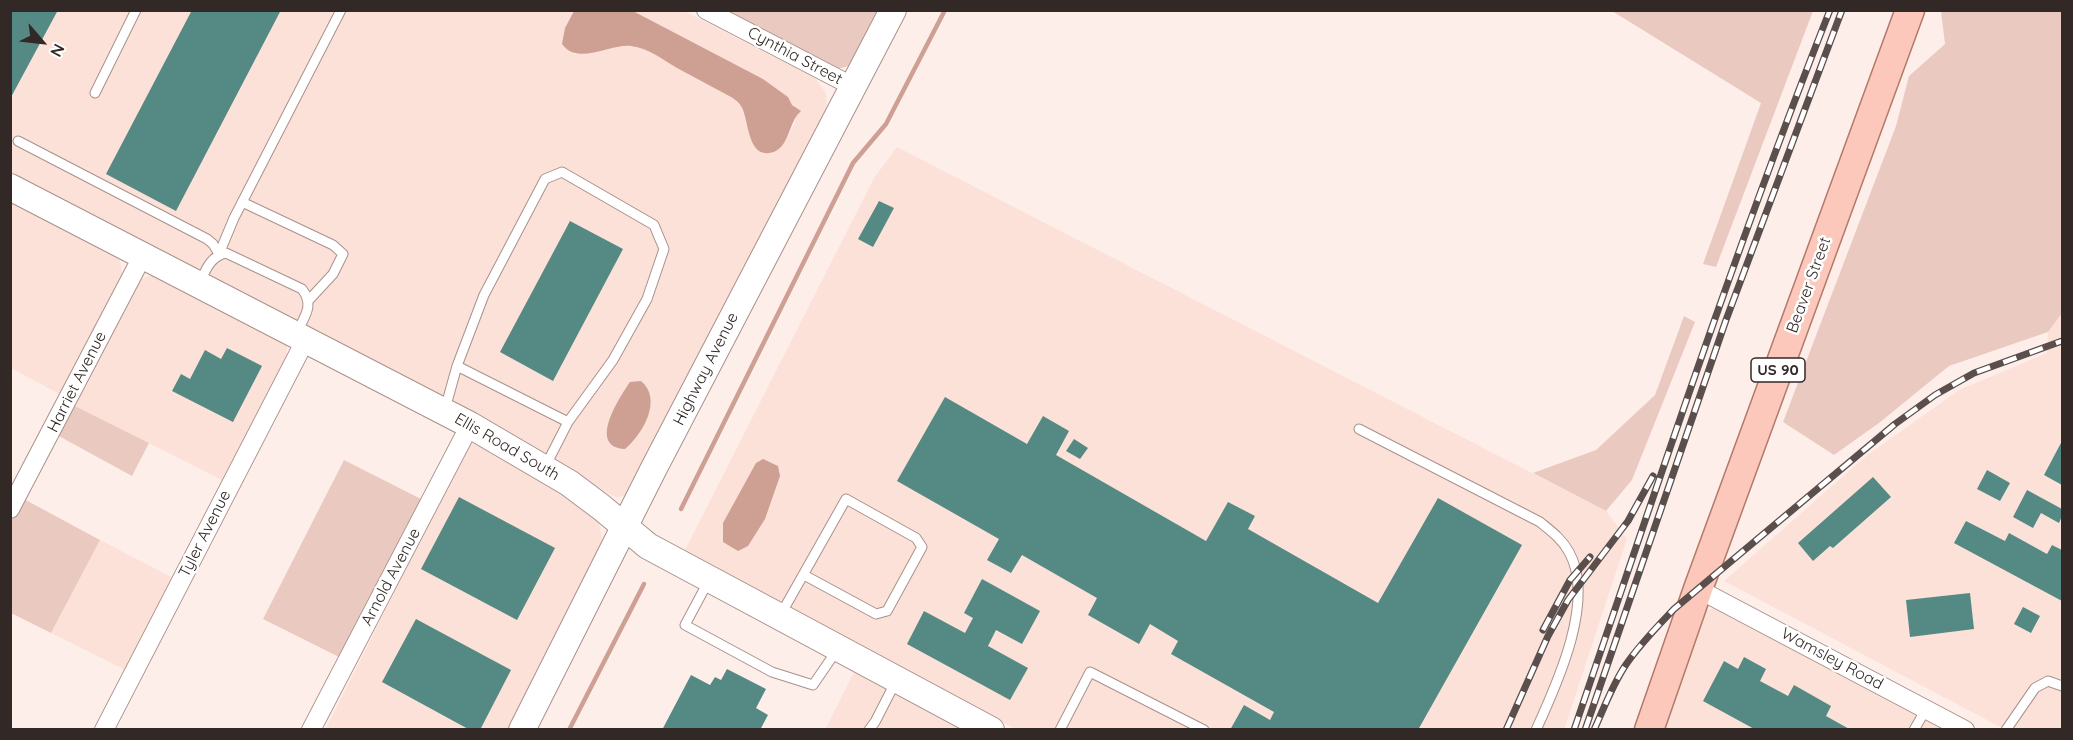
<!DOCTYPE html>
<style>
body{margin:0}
#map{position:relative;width:2073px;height:740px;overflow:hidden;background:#feeeea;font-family:Quicksand,sans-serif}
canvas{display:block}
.frame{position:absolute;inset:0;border:12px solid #322926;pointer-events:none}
.north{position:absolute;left:12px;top:12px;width:60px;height:60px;-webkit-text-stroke:4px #fff;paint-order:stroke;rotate:118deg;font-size:16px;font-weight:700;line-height:24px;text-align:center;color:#322926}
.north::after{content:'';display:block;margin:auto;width:21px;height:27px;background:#322926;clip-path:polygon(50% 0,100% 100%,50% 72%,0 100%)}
</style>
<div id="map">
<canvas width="2073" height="740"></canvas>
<div class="frame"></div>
<div class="north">N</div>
</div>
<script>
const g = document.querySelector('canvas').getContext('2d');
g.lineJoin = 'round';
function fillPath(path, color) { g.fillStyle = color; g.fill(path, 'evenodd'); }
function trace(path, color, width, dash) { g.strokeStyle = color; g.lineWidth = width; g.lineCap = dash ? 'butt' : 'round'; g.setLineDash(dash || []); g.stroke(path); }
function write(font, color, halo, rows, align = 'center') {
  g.font = font + ' Quicksand,sans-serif'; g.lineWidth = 5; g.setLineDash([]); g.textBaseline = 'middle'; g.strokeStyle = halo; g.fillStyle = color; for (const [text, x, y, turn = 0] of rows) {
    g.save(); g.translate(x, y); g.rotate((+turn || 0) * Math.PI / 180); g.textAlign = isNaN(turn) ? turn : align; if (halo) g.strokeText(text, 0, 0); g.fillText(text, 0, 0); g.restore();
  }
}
fillPath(new Path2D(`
 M10 11H574L565 28 574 54 591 53 618 46H634L654 53 731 97 741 105 748 129 772 153 781 147 794 125 797 114 796 108 792 105 788 97 763 79 633 11H684L815 78 826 93 827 117 627 496 615 497 474 417 11 178Z
 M897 147 1606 511 1627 539 1564 730 1015 729 701 563 684 552 874 178Z
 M10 196 118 251 123 278 63 396 11 368Z
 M156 273 282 337 287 347 286 365 226 482 73 405 139 280Z
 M2062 313V729H2004L1724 581 1866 456 1959 390 2047 353 2048 332Z
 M480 440 539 474 598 519 602 538 598 554 513 729 325 730 469 444Z
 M100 540 177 580 129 672 51 633Z
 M1717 607 1946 730H1659L1700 613Z
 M856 668 967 730H825Z`), '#fce1d9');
fillPath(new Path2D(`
 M722 11H885L858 63 842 68H834Z
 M1612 11H1813L1716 267 1703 264 1761 103Z
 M1941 11H2062V313L2048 332 1949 366 1879 423 1834 455 1783 422 1896 126 1909 76 1945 44Z
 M1684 316 1695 322 1632 480 1606 511 1533 473 1596 450 1655 395Z
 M73 405 149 443 132 476 57 435Z
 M344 460 423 500 341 658 263 619Z
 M22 498 100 540 51 633 11 613 10 521Z`), '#eacac0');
fillPath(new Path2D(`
 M574 11H633L763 79 788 97 792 105 801 111C791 119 790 137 781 147 778 150 773 153 769 153 747 156 749 119 741 106 739 102 734 99 731 97 713 87 695 78 677 68 663 60 649 48 631 46 609 44 578 66 562 44L565 28Z
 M641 381C663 399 643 434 625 449 587 447 619 398 630 382Z
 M763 459 778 466 780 476 765 519 748 546 738 551 723 542V523L756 463Z`), '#cea093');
trace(new Path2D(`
 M681 509 853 163 886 124 945 10
 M569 730 644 584`), '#cea093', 4.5);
fillPath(new Path2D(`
 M10 10H58L10 99Z
 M192 10H281L176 211 106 174Z
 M879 201 894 208 873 247 858 239Z
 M570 221 623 249 553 381 500 352Z
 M227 348 262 366 233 422 172 391 181 374 190 379 205 350 221 359Z
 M945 397 1027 444 1043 416 1069 431 1056 455 1206 541 1228 502 1255 516 1248 529 1378 603 1438 498 1522 545 1418 730H1230L1244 705 1270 720 1274 712 1171 654 1178 641 1150 624 1139 644 1088 615 1097 598 1022 555 1011 573 987 560 999 539 897 481Z
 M1074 439 1088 448 1080 459 1066 451Z
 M2062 441V485L2044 475Z
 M1987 470 2010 483 2000 501 1977 489Z
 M1873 477 1891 497 1833 548 1830 546 1813 561 1798 543Z
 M2027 490 2062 509V516L2059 523 2041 513 2033 528 2013 517Z
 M459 497 555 548 517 620 421 569Z
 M1966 521 2005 541 2009 533 2047 554 2052 545 2062 550V601L1954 543Z
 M982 579 1040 611 1022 644 996 630 988 646 1028 668 1010 700 907 644 924 611 965 633 973 618 964 613Z
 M1970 593 1974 629 1910 637 1906 600Z
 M2023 607 2040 616 2031 633 2014 624Z
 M416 619 511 670 480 730H470L382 682Z
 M1744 657 1766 669 1760 681 1788 696 1794 685 1831 706 1826 716 1851 730H1756L1703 701 1724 661 1738 669Z
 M727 669 766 689 756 708 768 715 760 730H662L691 675 710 685 715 677 721 680Z`), '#548984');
const lane = new Path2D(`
 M95 93 136 10
 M18 141 207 239 213 244 219 254
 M242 202 333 245 343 254 333 274 308 301
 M219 254 234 218 341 10
 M200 282C206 269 211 256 226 253L302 289C315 306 304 317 296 334
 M457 366 568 422
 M445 409 457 366 484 295 545 179 562 172 654 225 664 249 647 299 613 360 568 422 545 467
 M1359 429 1540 522C1551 531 1562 539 1569 552 1596 600 1557 684 1536 730
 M709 580 685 625 772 672 813 685 837 650
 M781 614 846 499 916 538 922 547 887 611 876 614 804 575
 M869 730 875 722 896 681
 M1060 730 1090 672 1204 730
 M1914 730 1926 709
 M2006 730 2035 688 2048 681 2062 686`);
const street = new Path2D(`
 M706 10 852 86
 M10 509 143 255
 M1698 589 1965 730
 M104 730 306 339
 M311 730 470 425`);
const secondary = new Path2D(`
 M10 187 470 425 569 483 601 507 648 546 991 730
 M522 730 654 468 893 10`);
const primary = new Path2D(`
 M1649 730 1698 589 1910 10`);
trace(lane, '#a9918b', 11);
trace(street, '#a9918b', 20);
trace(secondary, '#a9918b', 28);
trace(primary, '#b37969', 31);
trace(lane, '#fff', 9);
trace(street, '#fff', 18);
trace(secondary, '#fff', 26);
trace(primary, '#fbc8bb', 28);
const rail = new Path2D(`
 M1543 630 1570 580 1590 557
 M1506 730 1548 636 1568 600 1628 521 1653 476
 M1574 730C1656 489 1736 247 1830 10
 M1585 730 1726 320 1842 10
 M1594 730C1604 708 1612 686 1625 666 1639 645 1657 627 1674 609L1895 424 1935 395 1974 373 2062 341`);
trace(rail, '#5a4f4c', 7);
trace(rail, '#fff', 4.5, [14]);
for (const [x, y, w] of [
 [1778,370,54]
]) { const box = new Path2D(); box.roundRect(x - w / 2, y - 12, w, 24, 4.5); g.fillStyle = '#fff'; g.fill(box); trace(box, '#322926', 1.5); }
write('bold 15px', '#322926', null, [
 ["US 90",1778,370]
]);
write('16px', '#322926', '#fff', [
 ["Cynthia Street",795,56,28],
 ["Beaver Street",1809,285,-70],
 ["Highway Avenue",706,369,-63],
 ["Harriet Avenue",77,382,-63],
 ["Ellis Road South",507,447,30],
 ["Tyler Avenue",205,534,-63],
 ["Arnold Avenue",391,577,-62],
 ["Wamsley Road",1832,659,28]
]);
</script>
